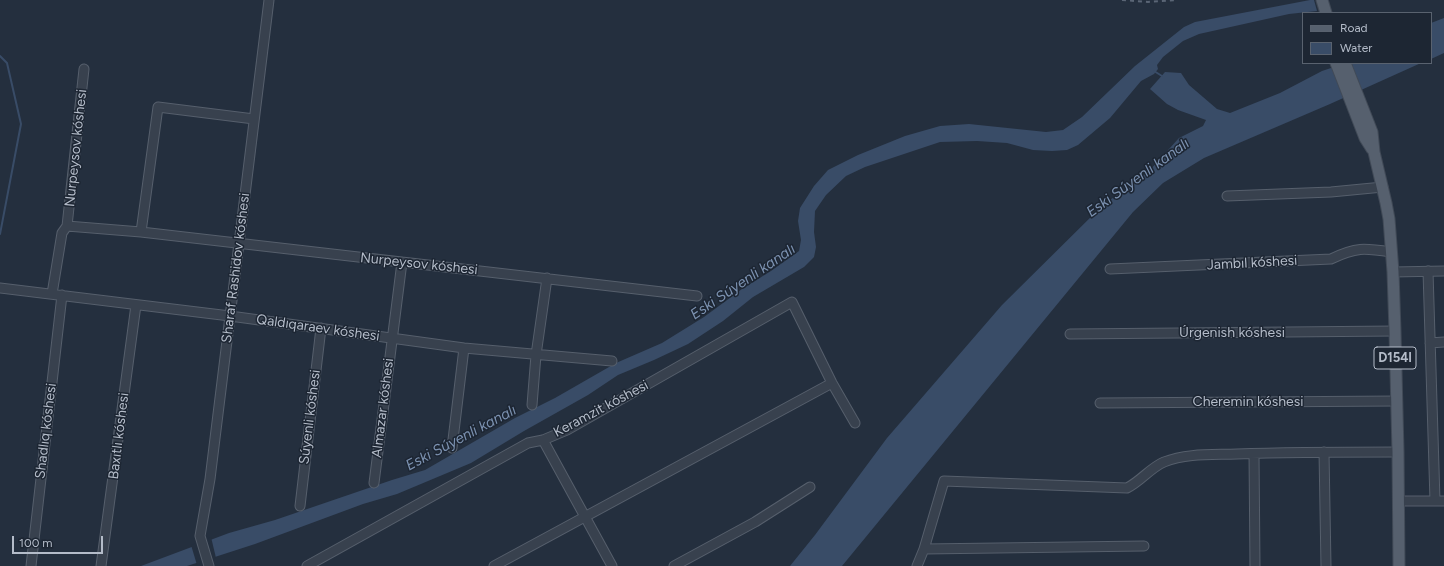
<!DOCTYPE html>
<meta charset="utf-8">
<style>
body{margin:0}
#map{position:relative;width:1444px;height:566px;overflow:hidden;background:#242f3e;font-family:Figtree,sans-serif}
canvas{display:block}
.legend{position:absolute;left:1302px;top:12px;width:130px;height:52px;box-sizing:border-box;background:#1d2633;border:1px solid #59626f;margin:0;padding:5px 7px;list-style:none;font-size:12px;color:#b4bcc9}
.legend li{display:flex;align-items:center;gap:8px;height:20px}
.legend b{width:20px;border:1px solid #59626f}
.scale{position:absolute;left:12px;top:536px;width:91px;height:18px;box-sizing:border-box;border:2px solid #b4bcc9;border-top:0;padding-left:5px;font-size:12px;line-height:14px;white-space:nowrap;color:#b4bcc9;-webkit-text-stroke:3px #1d2633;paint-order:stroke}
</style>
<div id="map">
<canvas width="1444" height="566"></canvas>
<ul class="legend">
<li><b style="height:5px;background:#56606e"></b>Road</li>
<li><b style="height:11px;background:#394c67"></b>Water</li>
</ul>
<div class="scale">100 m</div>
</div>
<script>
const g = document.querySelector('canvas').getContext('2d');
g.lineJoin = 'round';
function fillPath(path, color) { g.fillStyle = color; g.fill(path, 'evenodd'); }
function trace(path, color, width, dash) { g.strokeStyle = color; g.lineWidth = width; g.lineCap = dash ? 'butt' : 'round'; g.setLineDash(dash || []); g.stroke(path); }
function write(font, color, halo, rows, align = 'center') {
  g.font = font + ' Figtree,sans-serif'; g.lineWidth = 3; g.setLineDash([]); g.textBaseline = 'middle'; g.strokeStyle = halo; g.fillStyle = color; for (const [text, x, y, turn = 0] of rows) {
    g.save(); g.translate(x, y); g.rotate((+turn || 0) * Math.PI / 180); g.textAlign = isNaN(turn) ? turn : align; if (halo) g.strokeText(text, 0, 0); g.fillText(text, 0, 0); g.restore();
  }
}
fillPath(new Path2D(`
 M1310 0H1314L1317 11 1289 14 1199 34 1183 41 1163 57 1157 65 1158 69 1154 74 1141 81 1110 118 1078 145 1067 150 1052 151 1033 150 1007 143 977 141 940 142 865 167 846 176 826 195 815 211 814 232 816 247 814 257 804 267 753 297 723 321 688 344 654 360 618 375 588 395 524 431 471 463 397 494 363 504 255 544 187 566H141L229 533 275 520 392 480 425 470 515 418 555 398 616 363 662 343 704 317 742 289 771 271 799 251 801 240 798 221 800 208 814 186 828 170 858 155 905 136 940 126 969 124 1046 132 1063 130 1082 117 1135 66 1184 27 1195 22Z
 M1444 18V53L1431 59V23Z
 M1346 63H1421L1330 104 1204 158 1163 183 1133 212 842 566H790L815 535 887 438 1002 305 1104 204 1133 184 1150 170 1179 138 1203 126 1206 120 1178 110 1167 104 1150 89 1165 72 1181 73 1189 85 1217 109 1230 113 1280 93 1322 71Z`), '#394c67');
fillPath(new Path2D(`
 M211 537 216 558 197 565 191 545Z`), '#242f3e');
trace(new Path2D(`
 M0 56 7 63 21 124 0 234
 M1154 71 1162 76`), '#394c67', 2);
const minor = new Path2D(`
 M1227 196 1331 192 1383 187
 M67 226 141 232 697 296
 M141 232 158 107 254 119
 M1110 269 1331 259C1356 247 1364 248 1391 252
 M1428 271 1435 501
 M1393 272 1444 271
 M0 288 230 316 464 348 612 361
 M52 294 62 233 67 226 84 69
 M1070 334 1395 331
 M1430 343 1444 342
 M1100 403 1397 401
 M532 405 536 355 547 278
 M543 440 612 566
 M452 448 464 348
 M1324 452 1326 566
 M1254 454 1255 566
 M374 483 402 262
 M1398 501H1444
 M300 506 321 328
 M924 549 1144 546
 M31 566 62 295
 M101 566 136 305
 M209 566 200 536 210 479 269 0
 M307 566 528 443 543 440 567 430 792 302 832 383 855 423
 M494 566 832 383
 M674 566 755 522 810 487
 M917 566 924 549 944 481 1127 488C1141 481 1150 468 1164 462 1187 453 1213 455 1237 454 1290 452 1344 452 1398 452`);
const major = new Path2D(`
 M1322 0 1326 13
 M1336 63 1365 138 1372 149
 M1345 63 1372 132 1374 152 1386 203 1389 219 1393 272 1395 331 1398 452 1399 566`);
trace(minor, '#565f6c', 11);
trace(major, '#414a57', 13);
trace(minor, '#38414e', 9);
trace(major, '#56606e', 11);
trace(new Path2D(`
 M1122 0 1148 2 1176 0`), '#5a6575', 2, [4, 4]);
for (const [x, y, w] of [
 [1395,358,42]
]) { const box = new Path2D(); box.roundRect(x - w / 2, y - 11, w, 22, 3); g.fillStyle = '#1d2633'; g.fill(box); trace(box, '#b4bcc9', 1); }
write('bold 13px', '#b4bcc9', null, [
 ["D154l",1395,358]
]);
write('14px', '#b4bcc9', '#1d2633', [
 ["Nurpeysov kóshesi",76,148,-84],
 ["Jambıl kóshesi",1252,263,-3],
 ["Nurpeysov kóshesi",419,264,6],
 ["Sharaf Rashidov kóshesi",236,268,-83],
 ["Qaldıqaraev kóshesi",318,328,8],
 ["Úrgenish kóshesi",1232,333],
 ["Cheremin kóshesi",1248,402],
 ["Almazar kóshesi",383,408,-83],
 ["Keramzit kóshesi",601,409,-28],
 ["Súyenli kóshesi",310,417,-83],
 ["Shadlıq kóshesi",46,431,-83],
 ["Baxıtlı kóshesi",119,436,-83]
]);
write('italic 15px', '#7c92b1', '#1d2633', [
 ["Eski Súyenli kanalı",1138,178,-36],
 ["Eski Súyenli kanalı",743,282,-34],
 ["Eski Súyenli kanalı",461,438,-28]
]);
</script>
